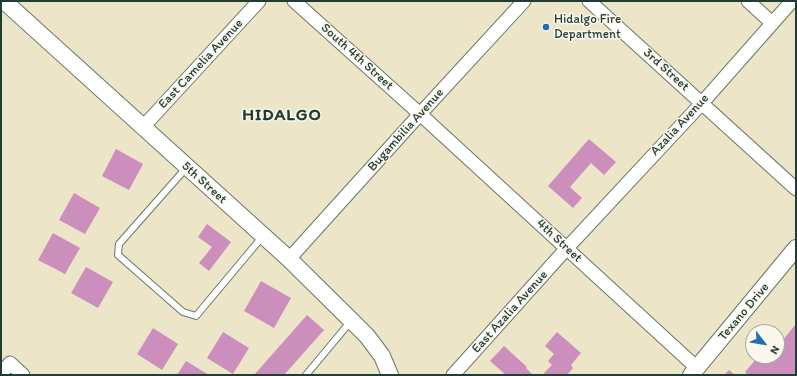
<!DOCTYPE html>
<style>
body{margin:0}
#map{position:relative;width:797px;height:376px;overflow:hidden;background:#ede5c7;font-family:Itim,sans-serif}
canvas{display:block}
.frame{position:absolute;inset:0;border:2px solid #1f3d34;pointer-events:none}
.north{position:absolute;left:745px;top:324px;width:40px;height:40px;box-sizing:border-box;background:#fbf7ec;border:1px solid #a3ada2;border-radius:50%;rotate:121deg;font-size:11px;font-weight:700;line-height:16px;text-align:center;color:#1f3d34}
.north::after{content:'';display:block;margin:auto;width:14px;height:18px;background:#1f6fb2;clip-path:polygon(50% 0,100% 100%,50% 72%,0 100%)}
</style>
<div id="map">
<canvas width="797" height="376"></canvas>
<div class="frame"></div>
<div class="north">N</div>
</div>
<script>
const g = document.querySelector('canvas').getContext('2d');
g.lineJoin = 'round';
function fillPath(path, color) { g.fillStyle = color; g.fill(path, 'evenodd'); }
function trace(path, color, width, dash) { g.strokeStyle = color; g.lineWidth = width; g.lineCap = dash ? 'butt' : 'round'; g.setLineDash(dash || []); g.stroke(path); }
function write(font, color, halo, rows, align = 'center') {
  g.font = font + ' Itim,sans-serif'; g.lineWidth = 3; g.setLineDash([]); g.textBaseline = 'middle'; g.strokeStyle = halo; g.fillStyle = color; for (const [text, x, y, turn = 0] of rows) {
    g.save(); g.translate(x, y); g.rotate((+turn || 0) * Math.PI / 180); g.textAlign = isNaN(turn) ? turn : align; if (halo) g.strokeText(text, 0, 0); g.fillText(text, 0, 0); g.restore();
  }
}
fillPath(new Path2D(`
 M589 139 616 162 604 175 591 163 570 187 582 198 573 208 548 186Z
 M116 149 143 164 129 190 102 176Z
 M74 193 100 208 85 234 59 220Z
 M207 224 231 242 209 271 199 263 212 247 198 237Z
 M53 233 80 248 65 274 38 260Z
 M86 267 113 282 98 308 71 293Z
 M261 281 291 298 274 328 244 311Z
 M307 315 324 330 284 375H254Z
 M796 324V375H748L745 372 758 357 764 362 769 356H777V347Z
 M153 328 178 344 162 370 137 354Z
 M223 332 249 348 233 374 207 358Z
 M557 332 581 353 571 365 573 368 567 375H546L544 373 552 365 548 361 554 354 545 346Z
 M504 346 527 367 526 368 533 375H506L490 361Z
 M186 361 209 375H177Z
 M729 370 735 375H724Z`), '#cc8ebd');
const service = new Path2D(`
 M187 167 119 244 118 255 183 312 196 316 263 236
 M306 375 351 321`);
const minor = new Path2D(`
 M294 1 420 114 697 368
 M589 1 796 189
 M748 1 772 23
 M143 127 259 1
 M289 259 420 114 524 1
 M1 374 10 363 23 375
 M453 375 567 248 702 103 792 1`);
const tertiary = new Path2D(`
 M4 1 289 259 367 336 382 356 390 375
 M691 375 796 248`);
trace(service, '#677867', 8);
trace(minor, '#677867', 15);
trace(tertiary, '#677867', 18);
trace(service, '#fff', 6);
trace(minor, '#fff', 13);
trace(tertiary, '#fff', 16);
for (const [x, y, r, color] of [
 [546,27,4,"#1f6fb2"]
]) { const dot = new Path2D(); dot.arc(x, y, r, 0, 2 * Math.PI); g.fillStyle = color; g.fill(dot); trace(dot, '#fbf7ec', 1.5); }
write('13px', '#1f3d34', '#fbf7ec', [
 ["Hidalgo Fire",554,20],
 ["Department",554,35]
], 'left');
write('13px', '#1f3d34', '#fbf7ec', [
 ["South 4th Street",357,57,42],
 ["East Camelia Avenue",201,64,-47],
 ["3rd Street",666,70,42],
 ["Azalia Avenue",680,125,-47],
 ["Bugambilia Avenue",406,130,-48],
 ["5th Street",204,183,42],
 ["4th Street",559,241,43],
 ["East Azalia Avenue",510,312,-48],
 ["Texano Drive",744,312,-50]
]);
g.letterSpacing = '1px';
write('bold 17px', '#1f3d34', '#fbf7ec', [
 ["HIDALGO",282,116]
]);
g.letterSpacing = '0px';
</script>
